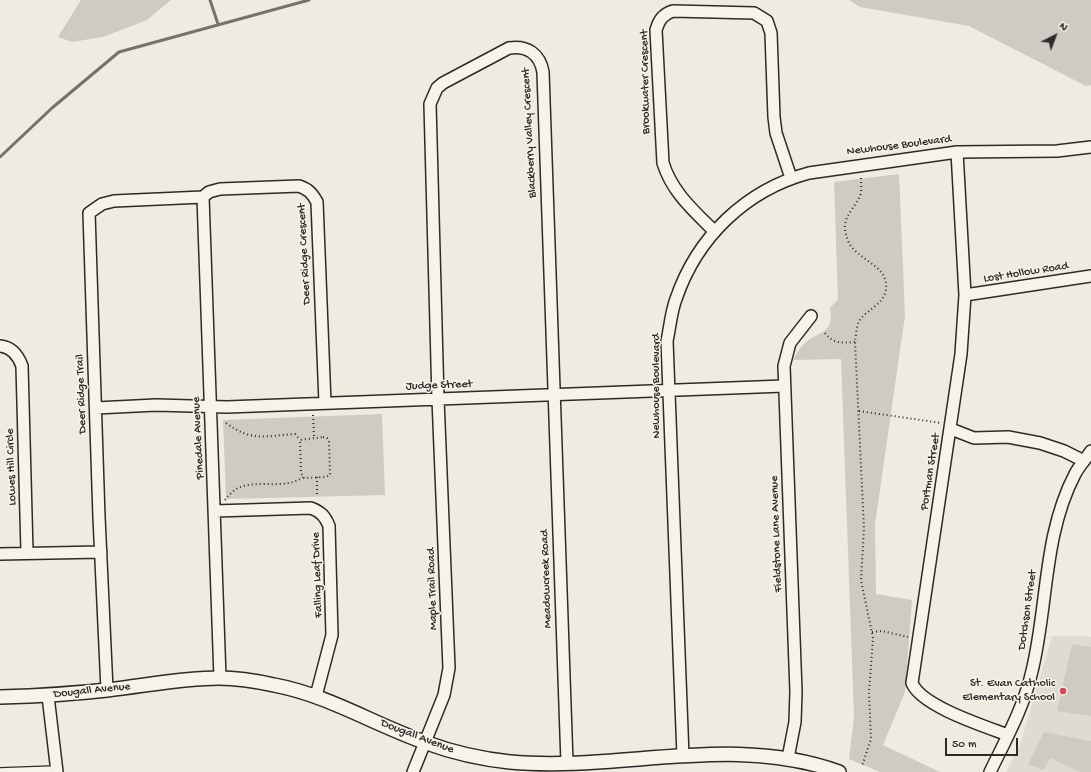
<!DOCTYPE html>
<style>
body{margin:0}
#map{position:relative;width:1091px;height:772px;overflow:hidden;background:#efebe0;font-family:"Gochi Hand",sans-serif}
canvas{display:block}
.north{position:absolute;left:1035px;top:16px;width:40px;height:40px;-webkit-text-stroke:3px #f7f3e8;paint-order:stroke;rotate:42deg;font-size:11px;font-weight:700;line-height:16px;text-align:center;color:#2b2b2b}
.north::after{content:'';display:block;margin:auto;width:14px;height:18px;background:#2b2b2b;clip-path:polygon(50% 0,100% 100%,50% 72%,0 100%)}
.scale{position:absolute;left:945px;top:738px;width:73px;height:18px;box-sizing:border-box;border:2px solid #2b2b2b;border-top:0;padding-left:5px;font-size:12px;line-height:14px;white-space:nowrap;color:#2b2b2b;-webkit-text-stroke:3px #f7f3e8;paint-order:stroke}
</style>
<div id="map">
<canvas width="1091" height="772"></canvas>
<div class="north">N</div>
<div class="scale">50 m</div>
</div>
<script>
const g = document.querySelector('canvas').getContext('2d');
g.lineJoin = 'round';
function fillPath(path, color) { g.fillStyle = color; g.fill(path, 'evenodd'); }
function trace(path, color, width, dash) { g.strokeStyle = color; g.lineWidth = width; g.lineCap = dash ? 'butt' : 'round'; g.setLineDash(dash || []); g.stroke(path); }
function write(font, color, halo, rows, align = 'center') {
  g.font = font + ' "Gochi Hand",sans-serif'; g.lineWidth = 3; g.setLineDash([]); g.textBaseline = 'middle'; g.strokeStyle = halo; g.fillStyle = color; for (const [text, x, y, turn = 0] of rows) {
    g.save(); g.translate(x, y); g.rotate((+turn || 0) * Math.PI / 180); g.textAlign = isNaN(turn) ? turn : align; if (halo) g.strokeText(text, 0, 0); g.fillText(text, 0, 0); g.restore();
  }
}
fillPath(new Path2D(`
 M1052 636H1083L1091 637V772H1006L1020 745Z`), '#dedbd1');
fillPath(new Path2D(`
 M81 0H171L147 20 103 37 72 42 58 37Z
 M849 0H1091V85L1086 86 969 26 860 7Z
 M899 174 905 316 875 524 876 594 912 600 905 692 883 745 940 772H880L849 759 854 717 841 359 793 360C797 353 800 347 806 342 822 330 834 333 830 308L838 299 834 182Z
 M382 414 385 495 226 499 223 420Z
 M1072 644 1091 647V716L1057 711Z
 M1044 732 1091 741V772H1080L1050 758 1044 770 1028 764Z`), '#cfcbc2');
trace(new Path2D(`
 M210 0 218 24
 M0 157 52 108 119 52 309 0`), '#74726e', 3);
const service = new Path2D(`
 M0 771 56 769`);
const minor = new Path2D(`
 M957 152 965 295 961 354 912 683C921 706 984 726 1008 735
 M203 197 220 678
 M203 197 209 192 220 189 299 186C308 189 312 193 317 202L325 403
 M714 231C693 210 672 192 663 163L656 30C659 20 663 14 673 11L754 13 767 21 771 33 774 117 776 133 791 178
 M965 295 1091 276
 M0 346C12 347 18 355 22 366L27 552
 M96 408 156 405 227 407 784 386
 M951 429 974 438 1008 437 1040 443 1064 451 1084 461
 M215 511 311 508C321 512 325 516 329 526L332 635 316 696
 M0 554 101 552
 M107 690 99 517 89 213 102 204 114 201 203 197
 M48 696 57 772
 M683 756 667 341C670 327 671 312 676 299 697 237 746 190 809 173L957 152 1057 151 1091 147
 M788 758 795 722 796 692 784 366 790 343 811 316
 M413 772 444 695 449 668 438 399 430 104 437 88 443 83 509 48C527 45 540 54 543 72L567 763
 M990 772C1006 739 1024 707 1032 671 1048 606 1043 535 1075 474 1079 466 1086 459 1091 451`);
const tertiary = new Path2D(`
 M0 697C36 696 72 694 107 690 144 686 181 678 219 678 237 678 256 681 274 685 328 695 375 725 427 743 454 753 482 759 510 762 621 772 731 733 839 772`);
trace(service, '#2b2b2b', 8);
trace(minor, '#2b2b2b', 14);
trace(tertiary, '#2b2b2b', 16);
trace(new Path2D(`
 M861 178C861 184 862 191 860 196 852 213 839 218 848 241 856 260 889 265 886 289 884 305 867 309 859 321 856 327 856 336 855 342L864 529 861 580 873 638 869 693 871 739 862 766
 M825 333C833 344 842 343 855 342
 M859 411 941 423
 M313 415 314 437
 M226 423C252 442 265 436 295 434L300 440
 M323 437 327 438 329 441 330 475 326 477 304 478 301 473 300 440Z
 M317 477V497
 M225 500C228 496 232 492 236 489 257 478 284 491 303 477
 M872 632 882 631 908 637`), '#2b2b2b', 2, [1, 3]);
trace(service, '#f7f3e8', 5.5);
trace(minor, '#f7f3e8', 11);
trace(tertiary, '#f7f3e8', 13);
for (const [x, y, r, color] of [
 [1063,691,4,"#d1495b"]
]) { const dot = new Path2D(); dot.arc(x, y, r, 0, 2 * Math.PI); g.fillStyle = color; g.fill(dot); trace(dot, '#f7f3e8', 1.5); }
write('12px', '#2b2b2b', '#f7f3e8', [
 ["Brookwater Crescent",646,82,-91],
 ["Blackberry Valley Crescent",530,133,-93],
 ["Newhouse Boulevard",899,146,-7],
 ["Deer Ridge Crescent",305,254,-93],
 ["Lost Hollow Road",1026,273,-9],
 ["Judge Street",439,386,-2],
 ["Newhouse Boulevard",657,386,-90],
 ["Deer Ridge Trail",82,394,-92],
 ["Pinedale Avenue",199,438,-93],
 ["Lowes Hill Circle",12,467,-92],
 ["Portman Street",931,472,-81],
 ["Fieldstone Lane Avenue",777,534,-92],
 ["Falling Leaf Drive",318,575,-92],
 ["Meadowcreek Road",547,579,-92],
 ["Maple Trail Road",433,589,-92],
 ["Dotchson Street",1028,610,-82],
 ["Dougall Avenue",92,691,-6],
 ["Dougall Avenue",417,737,21]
]);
write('12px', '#2b2b2b', '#f7f3e8', [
 ["St. Evan Catholic",1055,684],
 ["Elementary School",1055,698]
], 'right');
</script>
